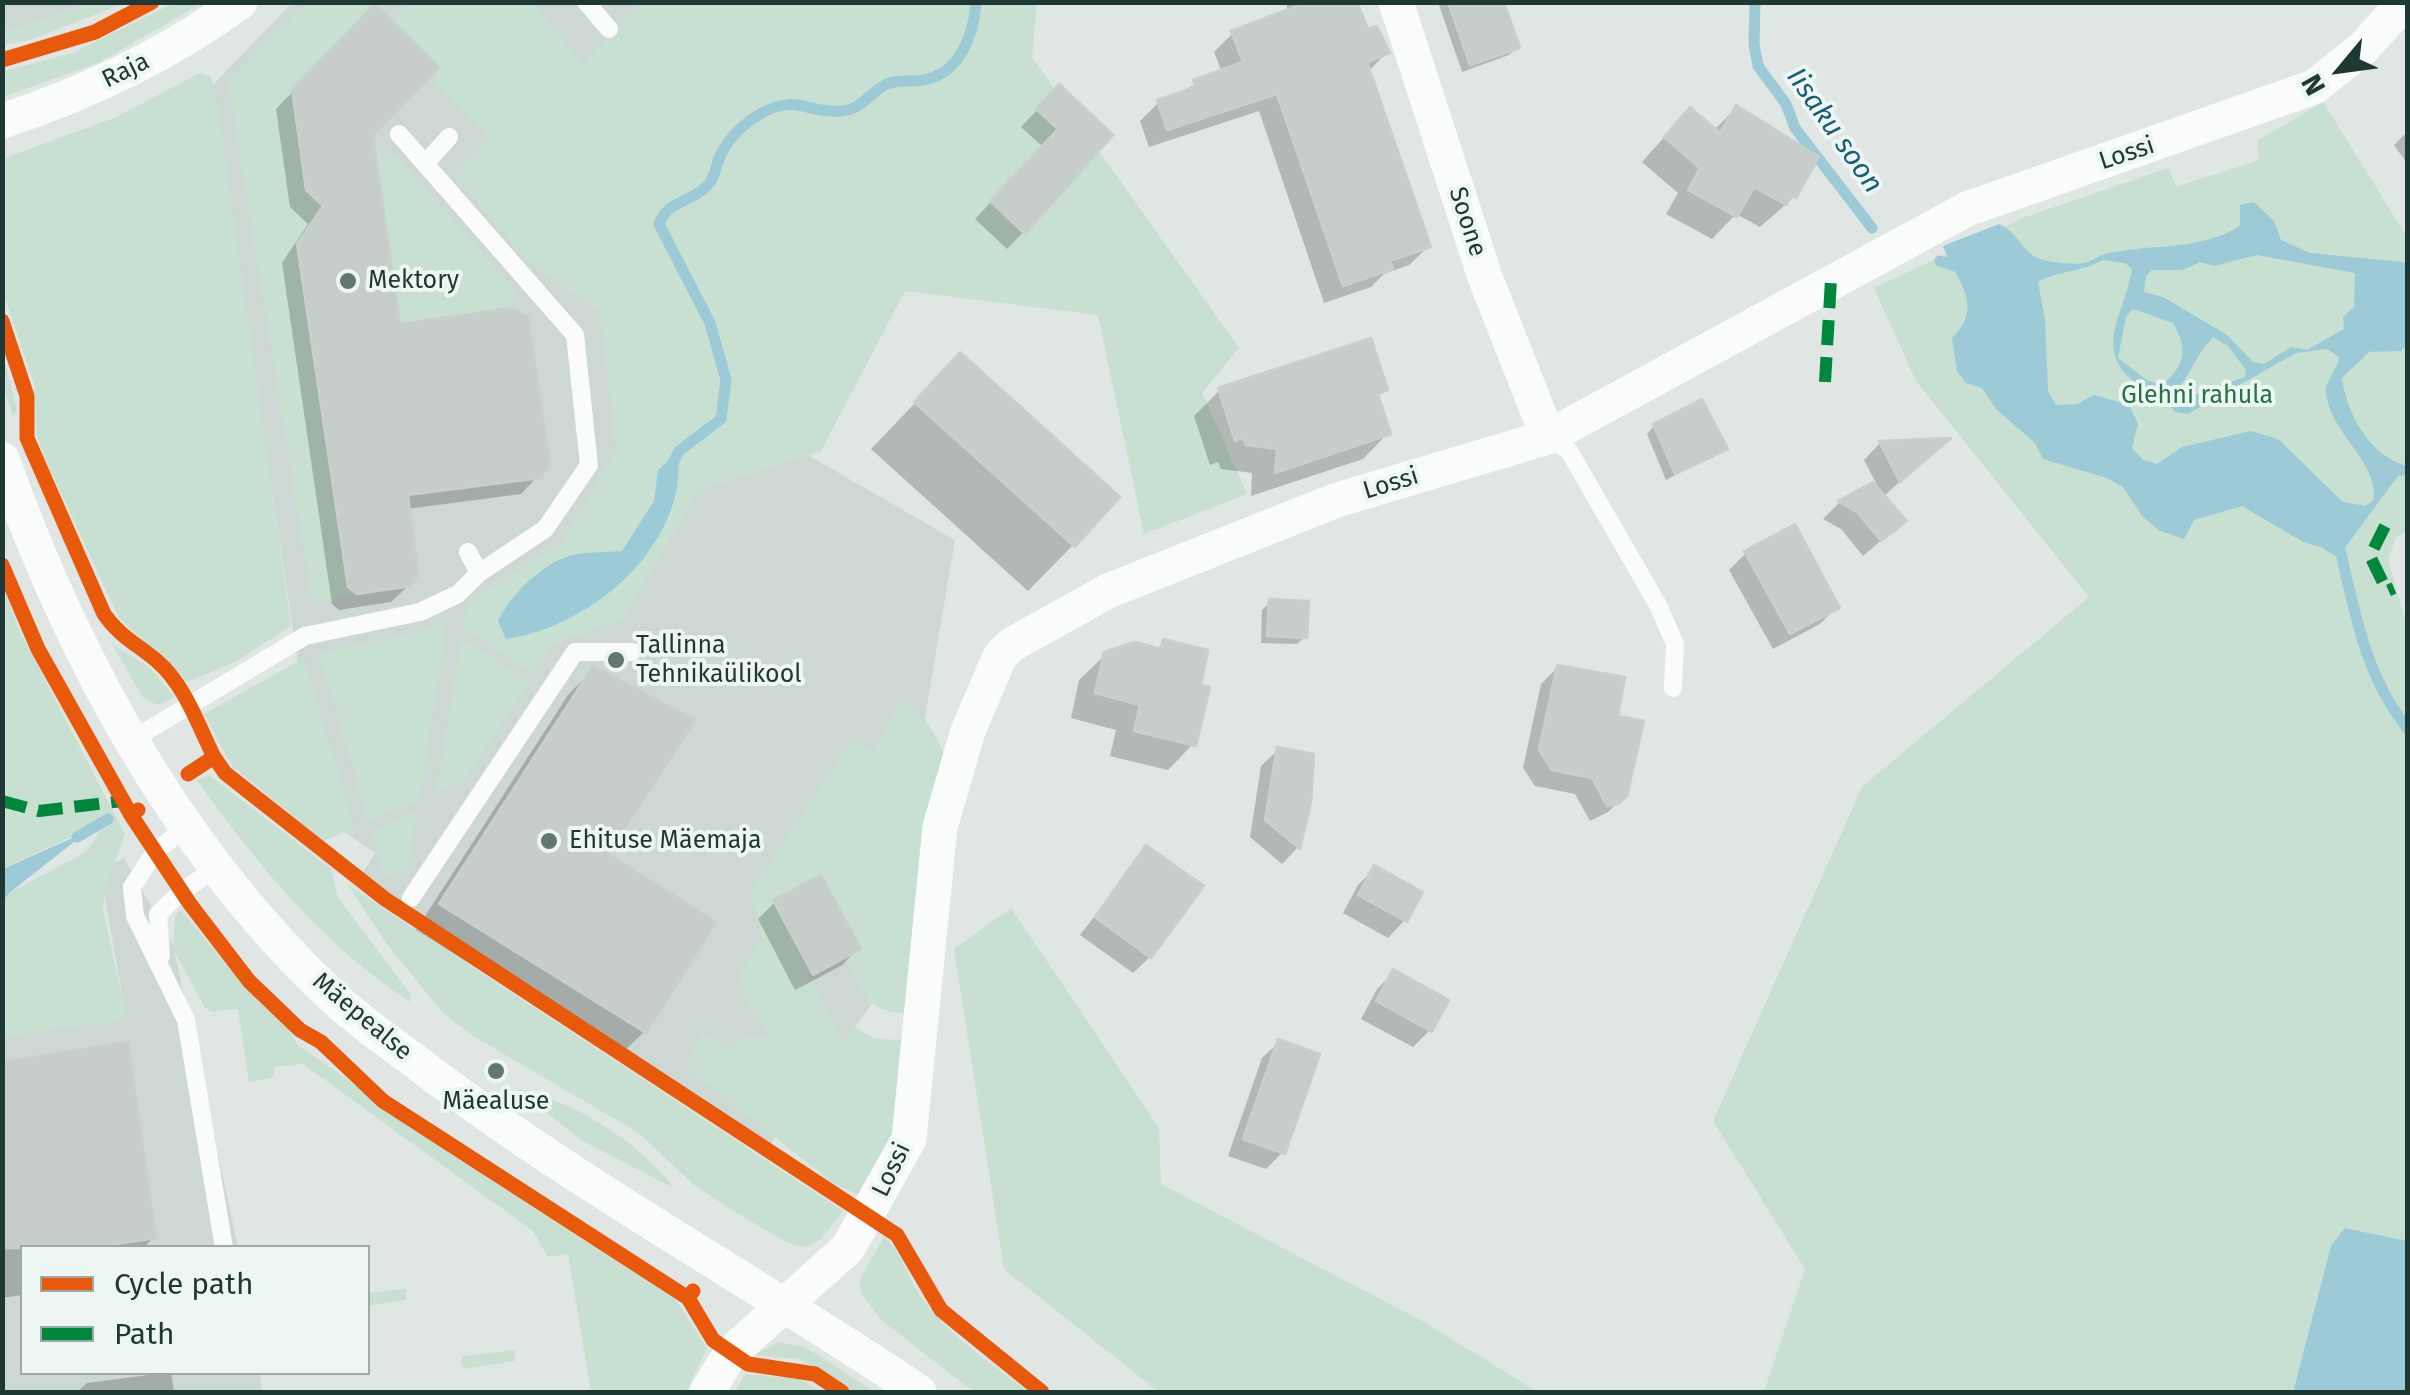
<!DOCTYPE html>
<meta charset="utf-8">
<style>
body{margin:0}
#map{position:relative;width:2410px;height:1395px;overflow:hidden;background:#dfe6e4;font-family:"Fira Sans",sans-serif}
canvas{display:block}
.frame{position:absolute;inset:0;border:5px solid #1e3934;pointer-events:none}
.legend{position:absolute;left:20px;top:1245px;width:350px;height:130px;box-sizing:border-box;background:#edf6f2;border:2px solid #9aaaa6;margin:0;padding:12px 18px;list-style:none;font-size:30px;color:#1e3934}
.legend li{display:flex;align-items:center;gap:20px;height:50px}
.legend b{width:50px;border:2px solid #9aaaa6}
.north{position:absolute;left:2290px;top:20px;width:100px;height:100px;-webkit-text-stroke:8px #edf6f2;paint-order:stroke;rotate:241deg;font-size:28px;font-weight:700;line-height:40px;text-align:center;color:#1e3934}
.north::after{content:'';display:block;margin:auto;width:35px;height:45px;background:#1e3934;clip-path:polygon(50% 0,100% 100%,50% 72%,0 100%)}
</style>
<div id="map">
<canvas width="2410" height="1395"></canvas>
<div class="frame"></div>
<ul class="legend">
<li><b style="height:12px;background:#e8590c"></b>Cycle path</li>
<li><b style="height:12px;background:#00873e"></b>Path</li>
</ul>
<div class="north">N</div>
</div>
<script>
const g = document.querySelector('canvas').getContext('2d');
g.lineJoin = 'round';
function fillPath(path, color) { g.fillStyle = color; g.fill(path, 'evenodd'); }
function trace(path, color, width, dash) { g.strokeStyle = color; g.lineWidth = width; g.lineCap = dash ? 'butt' : 'round'; g.setLineDash(dash || []); g.stroke(path); }
function write(font, color, halo, rows, align = 'center') {
  g.font = font + ' "Fira Sans",sans-serif'; g.lineWidth = 8; g.setLineDash([]); g.textBaseline = 'middle'; g.strokeStyle = halo; g.fillStyle = color; for (const [text, x, y, turn = 0] of rows) {
    g.save(); g.translate(x, y); g.rotate((+turn || 0) * Math.PI / 180); g.textAlign = isNaN(turn) ? turn : align; if (halo) g.strokeText(text, 0, 0); g.fillText(text, 0, 0); g.restore();
  }
}
fillPath(new Path2D(`
 M3 3H91L3 33Z
 M292 3H648L674 378 955 540 878 995 767 1149 362 874 375 853 321 816 211 87Z
 M124 858 173 945 238 1247 22 1248V1372L260 1373 262 1392H3L2 1036 119 1020 125 1012 100 871Z`), '#cdd8d4');
fillPath(new Path2D(`
 M176 2 202 3 100 62 3 97V71L73 53Z
 M421 2 532 3 583 64 641 3H1037L1032 57 1239 348 1202 393 1247 494 1144 534 1098 315 905 291 821 451 699 490 622 620 554 643 534 674 463 628 467 603 562 542 616 451 600 312 531 265 454 176 491 139 434 82 439 67 393 22 409 3Z
 M91 3H125L30 40 3 45V33Z
 M307 3H362L369 9 292 90 306 190 325 193 332 228 297 244 348 586 357 594 312 602 228 81Z
 M200 73 211 76 218 106 291 626 235 662 188 682 119 618 44 456 37 436 34 384 3 292 2 159 114 118Z
 M2323 102 2407 237V532L2396 537 2388 559 2408 632 2407 1241 2345 1228 2321 1285 2293 1392H1764L1805 1269 1713 1121 1862 787 2089 597 1916 381 1874 288 2025 217 2169 168 2176 187 2259 160 2257 141Z
 M388 153 399 159 516 290 511 308 400 324 375 155Z
 M2 350 17 410 13 416 3 385Z
 M2 583 19 630 125 834 105 890 103 909 125 1012 119 1021 3 1036V901L9 893 86 852 107 821 3 868Z
 M438 623 446 629 420 800 368 821 319 653 428 630Z
 M461 638 529 682 465 780 436 793Z
 M112 644 149 667 175 697 158 705 143 698Z
 M304 658 355 827 324 841 232 766 204 714Z
 M901 702C927 716 935 733 946 759L907 1013C864 1012 864 992 845 957L860 949 774 900C798 947 816 996 844 1041L854 1027 875 1039 904 1040 900 1128 859 1195 834 1184 685 1066 702 1032 728 1049 749 1036 773 1038 747 1005 739 975 762 938 751 891 853 738 873 751Z
 M209 775 331 869 338 898 411 995 410 1002C323 945 257 864 197 780Z
 M417 811 408 870 385 877 371 831Z
 M348 885 843 1211 821 1239 805 1247 788 1243 730 1209 694 1185 639 1133 473 1036 443 1013 386 943Z
 M1011 908 1159 1128 1161 1184 1422 1321 1538 1392H1159L1004 1269 954 949Z
 M181 910 240 981 287 1027 298 1045 495 1183 675 1299 707 1348 686 1392H591L568 1254 548 1257 533 1231 303 1064 275 1067 273 1077 249 1082 238 1009 212 1012 205 1008 173 949 175 915Z
 M517 1089C573 1100 639 1142 674 1188L581 1140Z
 M884 1237C903 1253 907 1277 921 1297 947 1335 993 1364 1028 1392H974L881 1320 861 1293 860 1279Z
 M406 1289V1300L368 1306V1293Z
 M779 1342 805 1347 875 1392H856L800 1359 754 1355Z
 M515 1350V1361L464 1369 460 1362 463 1356Z
 M745 1374 799 1379 822 1392H735Z`), '#c7e0d1');
fillPath(new Path2D(`
 M2254 202 2274 221 2281 240 2310 253 2404 262 2407 270V344L2401 351 2369 352 2342 378C2347 415 2370 456 2407 466V475L2398 476 2341 553 2303 542 2242 506 2194 520 2184 539 2160 531 2142 516 2123 487 2107 478 2043 459 2035 443 1996 409 1982 388 1966 383 1957 371 1952 338C1986 306 1956 281 1943 246L1999 224C2018 233 2023 252 2038 258 2047 262 2074 265 2084 263 2091 262 2098 256 2105 254 2150 243 2198 252 2240 226V205ZM2257 255 2355 273 2354 307 2343 317 2344 329 2307 350 2291 347 2264 364 2253 362 2227 335 2163 297 2144 292 2146 276 2152 270H2183L2200 262 2214 266ZM2103 260 2125 263 2132 269C2126 312 2090 351 2138 384 2153 394 2164 397 2175 412L2188 414 2296 353 2327 349 2339 357C2338 369 2325 380 2326 393 2330 433 2377 460 2374 499L2366 506 2343 502 2278 439 2251 431 2182 447 2157 464 2143 460 2132 448 2138 424 2129 405 2094 395 2077 404 2056 405 2048 391 2045 320 2038 282C2059 270 2079 273 2103 260ZM2133 309 2173 323C2188 349 2186 364 2163 384L2148 381 2118 358 2126 317ZM2213 337 2228 346 2246 370 2245 377 2180 400 2176 392C2192 372 2196 354 2213 337Z
 M679 451C678 466 679 483 675 497 655 571 579 628 506 639L498 621C510 596 539 567 566 557 582 551 605 553 622 551L654 501 658 470Z
 M88 831 9 893 3 901V869Z
 M2345 1228 2407 1241V1392H2293L2331 1246Z`), '#9dcad7');
fillPath(new Path2D(`
 M1286 2H1354L1367 33 1387 52 1368 72 1428 247 1409 265 1384 274 1371 287 1324 303 1259 111 1149 147 1140 121 1159 102 1222 72 1214 52 1233 33 1288 13Z
 M1438 2H1502L1517 48 1509 55 1462 72Z
 M375 7 370 136 398 326 538 476 521 494 407 509 409 585 391 602 339 610 332 604 282 263 308 224 290 207 276 109Z
 M1059 87 1073 180 1007 249 975 219 1043 147 1021 127Z
 M1736 108 1794 197 1760 227 1736 214 1712 239 1666 214 1678 193 1642 162 1667 134 1713 131Z
 M2408 131V165L2394 145Z
 M960 356 1073 545 1028 591 871 449Z
 M1385 390 1376 398 1388 433 1363 459 1251 496 1252 473 1221 469 1218 462 1210 465 1194 416 1219 391Z
 M1654 426 1725 449 1666 480 1647 434Z
 M1944 441 1883 497 1904 521 1863 556 1841 529 1823 519 1839 503 1876 483 1864 460 1880 443Z
 M1746 553 1837 607 1820 624 1773 649 1729 570Z
 M1270 602 1305 637 1297 644 1261 643 1262 610Z
 M1164 642 1198 686 1193 744 1168 770 1110 756 1116 730 1071 718 1079 680 1105 655 1156 650Z
 M1558 667 1615 718 1625 795 1608 812 1590 821 1575 794 1535 786 1523 768 1541 684Z
 M593 669 605 855 712 922 644 1032 618 1057 416 930 568 695Z
 M1278 750 1308 802 1298 847 1282 864 1250 837 1261 766Z
 M1147 849 1150 957 1133 973 1080 935Z
 M1375 868 1419 893 1404 921 1388 938 1343 913 1358 885Z
 M775 902 858 949 841 966 795 990 758 919Z
 M1394 972 1430 1030 1413 1047 1361 1019 1377 989Z
 M1279 1042 1283 1152 1266 1169 1228 1156 1262 1058Z
 M2 1064 154 1237 143 1248H22V1295L2 1298Z
 M171 1372 174 1392H77L87 1383Z`), '#0003');
trace(new Path2D(`
 M1755 2 1754 44 1758 66 1786 104 1795 128 1872 228
 M1940 261 1961 268
 M673 463 679 451 721 419 726 380 710 323 659 224C667 201 691 202 706 187 716 178 716 163 722 152 730 137 746 122 760 114 798 93 806 114 841 111 862 110 870 92 887 84 900 78 911 83 924 80 960 73 974 35 976 2
 M2328 545 2341 553C2355 615 2367 679 2408 729
 M77 837 108 819`), '#9dcad7', 11);
const building = new Path2D(`
 M1308 2H1357L1368 29 1377 26 1390 53 1367 62 1431 247 1390 261 1393 269 1343 286 1277 94 1167 130 1157 100 1196 87 1193 80 1243 62 1231 31Z
 M1448 2H1504L1520 48 1470 65Z
 M375 4 439 67 373 136 400 324 511 308 528 317 550 465 540 478 408 495 418 575 411 586 357 594 348 587 297 244 323 206 306 190 292 89Z
 M1059 84 1113 135 1025 234 990 201 1058 129 1036 109Z
 M1736 105 1819 157 1796 198 1792 196 1786 205 1754 187 1737 217 1688 190 1700 168 1664 137 1690 107 1720 133Z
 M1371 338 1388 390 1378 394 1391 434 1275 473 1277 449 1246 445 1243 438 1235 441 1218 388Z
 M960 352 1120 497 1075 547 914 402Z
 M1702 399 1728 449 1675 474 1653 424Z
 M1951 438 1900 482 1879 441Z
 M1873 482 1907 521 1881 541 1858 513 1838 501Z
 M1795 524 1840 608 1790 634 1744 551Z
 M1269 599 1309 601 1307 638 1267 636Z
 M1163 639 1208 650 1201 685 1210 687 1196 746 1134 731 1140 705 1095 693 1104 652 1135 642 1161 649Z
 M1557 665 1625 677 1618 716 1644 721 1627 796 1618 804 1607 806 1592 778 1552 770 1539 750Z
 M593 666 695 720 608 854 716 922 646 1033 439 904Z
 M1277 747 1314 754 1311 802 1300 849 1265 820Z
 M1146 845 1204 886 1151 958 1095 917Z
 M1374 865 1423 892 1407 922 1358 895Z
 M821 875 861 949 813 975 773 900Z
 M1393 969 1449 1000 1432 1032 1376 1001Z
 M1278 1039 1320 1054 1285 1154 1243 1139Z
 M128 1042 156 1238 91 1248H2V1062Z`);
fillPath(building, '#c7cdcb');
trace(building, '#c8cfcd', 2.5);
trace(new Path2D(`
 M586 2 609 29
 M425 164 449 137
 M1548 437 1569 451 1658 605 1675 644 1673 688
 M468 552 479 573
 M130 741 305 636 420 612 458 594 479 573 545 529 589 465 575 335 399 134
 M186 827 155 852 132 887 135 916 186 1020 224 1248
 M411 898 575 652H632
 M161 956 158 914 182 891 215 869`), '#fafbfb', 18);
trace(new Path2D(`
 M1396 2 1485 277 1548 437
 M2 121C88 93 167 55 240 2
 M2 459C73 658 176 849 331 995 358 1021 390 1042 420 1065 578 1186 754 1281 919 1392
 M707 1392 731 1353 848 1248 909 1139 940 827 968 731 1000 656 1011 645 1108 591 1337 500 1548 437 1967 209 2314 87 2362 49 2405 2`), '#fafbfb', 35);
trace(new Path2D(`
 M1825 382 1831 280
 M2385 526 2370 556 2387 591 2394 588
 M2 801 39 811 123 801`), '#00873e', 12, [25, 12]);
trace(new Path2D(`
 M2 60 95 32 152 2
 M2 321 27 396V438L104 614C119 636 137 644 157 661 185 685 198 725 214 757L188 774
 M2 565 38 649 131 815
 M214 757 225 773 385 899 897 1235 941 1310 1042 1392
 M138 810 131 815 190 904 249 981 300 1030 321 1042 383 1101 688 1298
 M693 1291 688 1298 713 1340 748 1364 815 1374 842 1392`), '#e8590c', 15);
for (const [x, y, r, color] of [
 [348,281,10,"#627672"],
 [616,660,10,"#627672"],
 [549,841,10,"#627672"],
 [496,1071,10,"#627672"]
]) { const dot = new Path2D(); dot.arc(x, y, r, 0, 2 * Math.PI); g.fillStyle = color; g.fill(dot); trace(dot, '#edf6f2', 4); }
write('25px', '#1e3934', '#edf6f2', [
 ["Raja",126,71,-26],
 ["Lossi",2127,154,-18],
 ["Soone",1467,222,72],
 ["Lossi",1391,484,-17],
 ["Mäepealse",362,1017,40],
 ["Lossi",892,1170,-64]
]);
write('25px', '#1e3934', '#edf6f2', [
 ["Mektory",368,281],
 ["Tallinna",636,646],
 ["Tehnikaülikool",636,675],
 ["Ehituse Mäemaja",569,841],
 ["Mäealuse",496,1102,"center"]
], 'left');
write('25px', '#27714a', '#edf6f2', [
 ["Glehni rahula",2197,396]
]);
write('italic 28px', '#175e76', '#edf6f2', [
 ["Iisaku soon",1834,131,55]
]);
</script>
